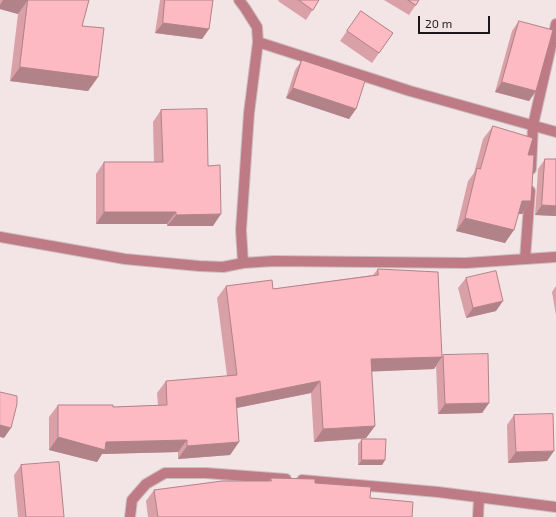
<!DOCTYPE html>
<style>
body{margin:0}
#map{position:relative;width:556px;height:517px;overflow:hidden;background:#f3e4e5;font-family:"Exo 2",sans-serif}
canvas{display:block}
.scale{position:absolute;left:418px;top:16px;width:72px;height:18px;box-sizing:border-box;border:2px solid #1c1718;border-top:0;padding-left:5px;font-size:12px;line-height:14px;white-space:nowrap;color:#1c1718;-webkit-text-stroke:3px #f3e4e5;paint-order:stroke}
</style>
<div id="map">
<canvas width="556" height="517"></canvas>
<div class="scale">20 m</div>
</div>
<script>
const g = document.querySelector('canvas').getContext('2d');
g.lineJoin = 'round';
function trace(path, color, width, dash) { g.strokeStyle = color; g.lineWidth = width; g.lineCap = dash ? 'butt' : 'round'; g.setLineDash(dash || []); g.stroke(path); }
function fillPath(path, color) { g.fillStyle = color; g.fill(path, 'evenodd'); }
const street = new Path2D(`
 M239 0 245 8 257 27 258 42 249 113 241 230 243 263 274 261 466 263 556 257
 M258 42 410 91 556 132
 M531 169 533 125 556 24
 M0 237 125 259 199 266 223 267 243 263
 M525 259 530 191
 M302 480 438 492 556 507
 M130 517 132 500 146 484 165 473H206L286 479
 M478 517 479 497`);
trace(street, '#ccbfc0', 12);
trace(street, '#bf7b85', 10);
fillPath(new Path2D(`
 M0 0H89L82 26 98 77 88 91 10 81 18 14 0 9Z
 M160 0H213L209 29 202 39 155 33Z
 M279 0H319L306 20 278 1Z
 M384 0H419L409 15Z
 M361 11 393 33 372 63 340 41Z
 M519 21 536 91 529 101 495 92 512 31Z
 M302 60 356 109 349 119 286 98 295 70Z
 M161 110 208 166 213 226H167V224H96V174L104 162H154L153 122Z
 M493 126 531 201 522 214H518L505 243 456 231 468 181 474 173 483 139Z
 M545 159H556V216L535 215 538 169Z
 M378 269 442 357 434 369 371 371 375 426 366 438 362 439 385 460 382 465H358V444L362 439 314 442 311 393 236 408 239 442 230 455 178 459V452L102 454 97 462 49 450V417L58 405 113 407 158 405 157 393 166 381 227 376 217 298 226 286 273 289 373 275Z
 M466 278 496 311 466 318 458 288Z
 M556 286V315L552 292Z
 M443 355 489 403 482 413 438 414 436 365Z
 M514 415 547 461 508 463 507 425Z
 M21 465 64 517H18L14 475Z
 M271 478 315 483 370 498 412 517H148L146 501 154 490 269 481Z`), '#daa0a7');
fillPath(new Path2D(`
 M3 0H28L18 14 0 9V5Z
 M163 23 209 29 202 39 155 33Z
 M20 67 98 77 88 91 10 81Z
 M502 82 536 91 529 101 495 92Z
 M293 88 356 109 349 119 286 98Z
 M522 201H531L522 214H512Z
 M542 205 556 206V216L535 215Z
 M104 212H176L167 224H96Z
 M221 214 213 226H167L176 215Z
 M465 218 514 230 505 243 456 231Z
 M503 301 496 311 466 318 473 308Z
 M442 357 434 369 362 372 371 359Z
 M320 381 311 393 227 410 236 398Z
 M489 403 482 413 438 414 445 404Z
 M0 425 11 428 4 438 0 437Z
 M375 426 366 438 314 442 323 429Z
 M58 437 106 442 187 440 178 452 102 454 97 462 49 450Z
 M239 442 230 455 178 459 187 446Z
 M554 451 547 461 508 463 516 452Z
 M362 460H385L382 465H358Z`), '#b18288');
const building = new Path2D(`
 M28 0H89L82 26 104 28 98 77 20 67Z
 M165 0H213L209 29 163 23Z
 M299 0H319L313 10Z
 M408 0H419L416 5Z
 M361 11 393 33 379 53 347 31Z
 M519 21 553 30 536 91 502 82Z
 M302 60 365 81 356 109 293 88Z
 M207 109 208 166 220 165 221 214 176 215V212H104V162H163L161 110Z
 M493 126 533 138 528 155H534L531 201H522L514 230 465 218 477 168 480 169Z
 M545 159H556V206L542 205Z
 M378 269 438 272 442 357 371 359 375 426 323 429 320 381 236 398 239 442 187 446V440L106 442 105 450 58 437V405H113V407L167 405 166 381 237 375 226 286 272 280 273 289 378 275Z
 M496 271 503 301 473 308 466 278Z
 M488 354 489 403 445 404 443 355Z
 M0 392 17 396V404L11 428 0 425Z
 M553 414 554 451 516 452 514 415Z
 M362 439H386L385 460H362Z
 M59 462 64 517H26L21 465Z
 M271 478 315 479V483L371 487 370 498 413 502 412 517H158L154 490 222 481H271Z`);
fillPath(building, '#fdbac2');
trace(building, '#b18288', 1);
</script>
